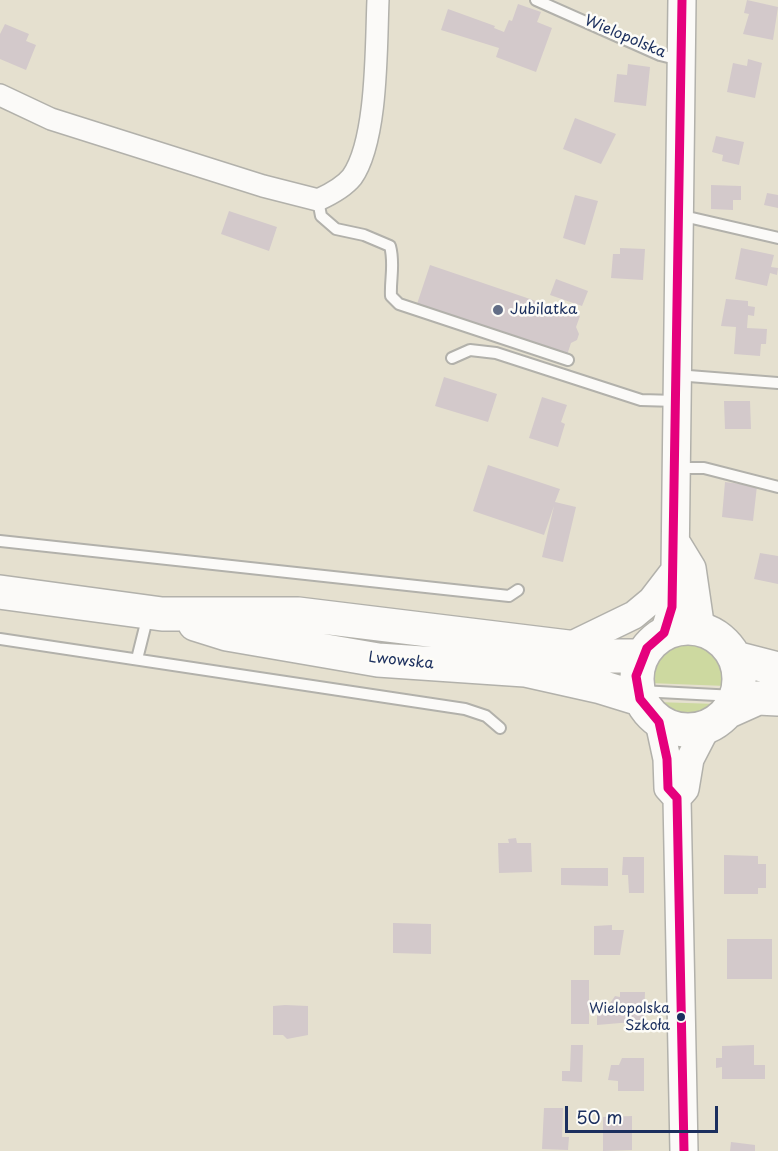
<!DOCTYPE html>
<meta charset="utf-8">
<style>
body{margin:0}
#map{position:relative;width:778px;height:1151px;overflow:hidden;background:#e5e0cf;font-family:"Playpen Sans",sans-serif}
canvas{display:block}
.scale{position:absolute;left:565px;top:1106px;width:153px;height:27px;box-sizing:border-box;border:3px solid #1b2f5e;border-top:0;padding-left:8px;font-size:18px;line-height:21px;white-space:nowrap;color:#1b2f5e;-webkit-text-stroke:4px #fdfcf7;paint-order:stroke}
</style>
<div id="map">
<canvas width="778" height="1151"></canvas>
<div class="scale">50 m</div>
</div>
<script>
const g = document.querySelector('canvas').getContext('2d');
g.lineJoin = 'round';
function fillPath(path, color) { g.fillStyle = color; g.fill(path, 'evenodd'); }
function trace(path, color, width, dash) { g.strokeStyle = color; g.lineWidth = width; g.lineCap = dash ? 'butt' : 'round'; g.setLineDash(dash || []); g.stroke(path); }
function write(font, color, halo, rows, align = 'center') {
  g.font = font + ' "Playpen Sans",sans-serif'; g.lineWidth = 5; g.setLineDash([]); g.textBaseline = 'middle'; g.strokeStyle = halo; g.fillStyle = color; for (const [text, x, y, turn = 0] of rows) {
    g.save(); g.translate(x, y); g.rotate((+turn || 0) * Math.PI / 180); g.textAlign = isNaN(turn) ? turn : align; if (halo) g.strokeText(text, 0, 0); g.fillText(text, 0, 0); g.restore();
  }
}
fillPath(new Path2D(`
 M685 640C711 641 728 660 726 686L649 683C650 660 661 644 685 640Z
 M656 702 717 704C701 723 671 721 656 702Z`), '#cdd9a0');
fillPath(new Path2D(`
 M747 0 778 7 773 40 743 34 749 14 744 13Z
 M518 4 541 12 537 22 552 28 536 72 496 57 499 48 441 30 448 9 495 26 494 28 504 32 509 20 512 21Z
 M5 24 29 34 26 41 36 45 26 70 0 59V34Z
 M748 59 762 63 755 98 727 92 733 63 747 66Z
 M628 64 650 67 646 106 614 102 617 74 627 75Z
 M575 118 616 134 601 164 563 149Z
 M716 136 744 142 739 165 722 161 723 155 712 152Z
 M711 185 741 186V200H733V210L711 209Z
 M767 193 778 195V208L764 205Z
 M575 195 598 201 585 245 563 238Z
 M229 211 277 227 269 251 221 234Z
 M620 248 645 249 643 280 611 278 613 254H620Z
 M741 248 774 255 771 267 778 268 777 275 770 273 767 286 735 279Z
 M430 265 580 316 576 327 579 334 577 340 571 343 567 355 417 304Z
 M556 279 588 291 582 306 550 295Z
 M726 299 748 301V306L755 307 754 316 748 315 747 328 767 329 766 344H761L760 356 734 354 736 327 721 326Z
 M444 377 497 394 488 422 435 406Z
 M542 397 567 405 561 422 565 424 558 447 529 438Z
 M724 401H750L751 429H725Z
 M488 465 560 489 555 502 576 507 563 562 542 557 554 506 544 535 473 511Z
 M725 482 757 486 753 521 722 517Z
 M760 553 778 556V584L754 579Z
 M516 838 517 843H531L532 872 499 873 498 843H509L508 839Z
 M724 855 758 856V864H766V888H758V894H724Z
 M623 857H644V893H629L628 875H622Z
 M561 868H608V886L561 885Z
 M393 923 431 924V954L393 953Z
 M612 925V930H624L620 955H594V926Z
 M727 939H772V979H727Z
 M571 980H589V1024H571Z
 M620 992H645L644 1021 597 1025V1006H608L615 996 620 997Z
 M285 1005 308 1006V1035L287 1039 283 1035H273V1006Z
 M571 1045H583L582 1082 562 1081V1071H570Z
 M754 1045V1065H765V1079H722V1067L716 1068V1058H722V1046Z
 M622 1058H644V1091H618V1081L608 1080 611 1065H619Z
 M544 1108H563L562 1137H569L568 1150 542 1149Z
 M632 1116V1150L603 1151V1117Z
 M731 1142 755 1145V1151H730Z`), '#d3c9cb');
const service = new Path2D(`
 M536 0 660 55 680 60
 M318 200 321 216 336 229 364 235 390 246C395 264 390 279 391 296L399 304 568 360
 M679 215 778 238
 M452 358 470 350 496 353 641 400 676 401
 M676 375 778 383
 M678 468H704L778 487
 M0 541 509 596 518 590
 M0 639 465 709 486 716 500 728
 M137 659 148 615
 M640 691 735 696`);
const minor = new Path2D(`
 M0 95 51 119 263 186 318 200C329 195 344 187 352 177 378 140 376 45 378 0`);
const tertiary = new Path2D(`
 M678 545 692 568 701 630
 M664 633 672 607 675 570 682 0
 M568 647 634 615 652 600 675 570
 M659 722 667 759 668 788 677 798 684 1151
 M677 798 685 789 690 759 706 728`);
const primary = new Path2D(`
 M0 592 162 614H298L568 647 608 656H642
 M195 624 227 634 378 660 525 670 601 687 640 699
 M637 679a51 51 0 1 1 102 0a51 51 0 1 1-102 0Z
 M735 658 778 669
 M729 711 758 698 778 699`);
trace(service, '#b2b1ab', 14);
trace(minor, '#b2b1ab', 24);
trace(tertiary, '#b2b1ab', 30);
trace(primary, '#b2b1ab', 36);
trace(service, '#fbfaf8', 10);
trace(minor, '#fbfaf8', 21);
trace(tertiary, '#fbfaf8', 27);
trace(primary, '#fbfaf8', 33);
trace(new Path2D(`
 M682 0 672 607 664 633 647 648 636 676 640 699 659 722 667 759 668 788 677 798 684 1151`), '#e5007d', 9);
for (const [x, y, r, color] of [
 [498,310,6,"#626d86"],
 [681,1017,5,"#1b2f5e"]
]) { const dot = new Path2D(); dot.arc(x, y, r, 0, 2 * Math.PI); g.fillStyle = color; g.fill(dot); trace(dot, '#fdfcf7', 2); }
write('14px', '#1b2f5e', '#fdfcf7', [
 ["Wielopolska",670,1009],
 ["Szkoła",670,1026]
], 'right');
write('15px', '#1b2f5e', '#fdfcf7', [
 ["Wielopolska",625,37,23],
 ["Lwowska",401,661,6]
]);
write('15px', '#1b2f5e', '#fdfcf7', [
 ["Jubilatka",510,310]
], 'left');
</script>
